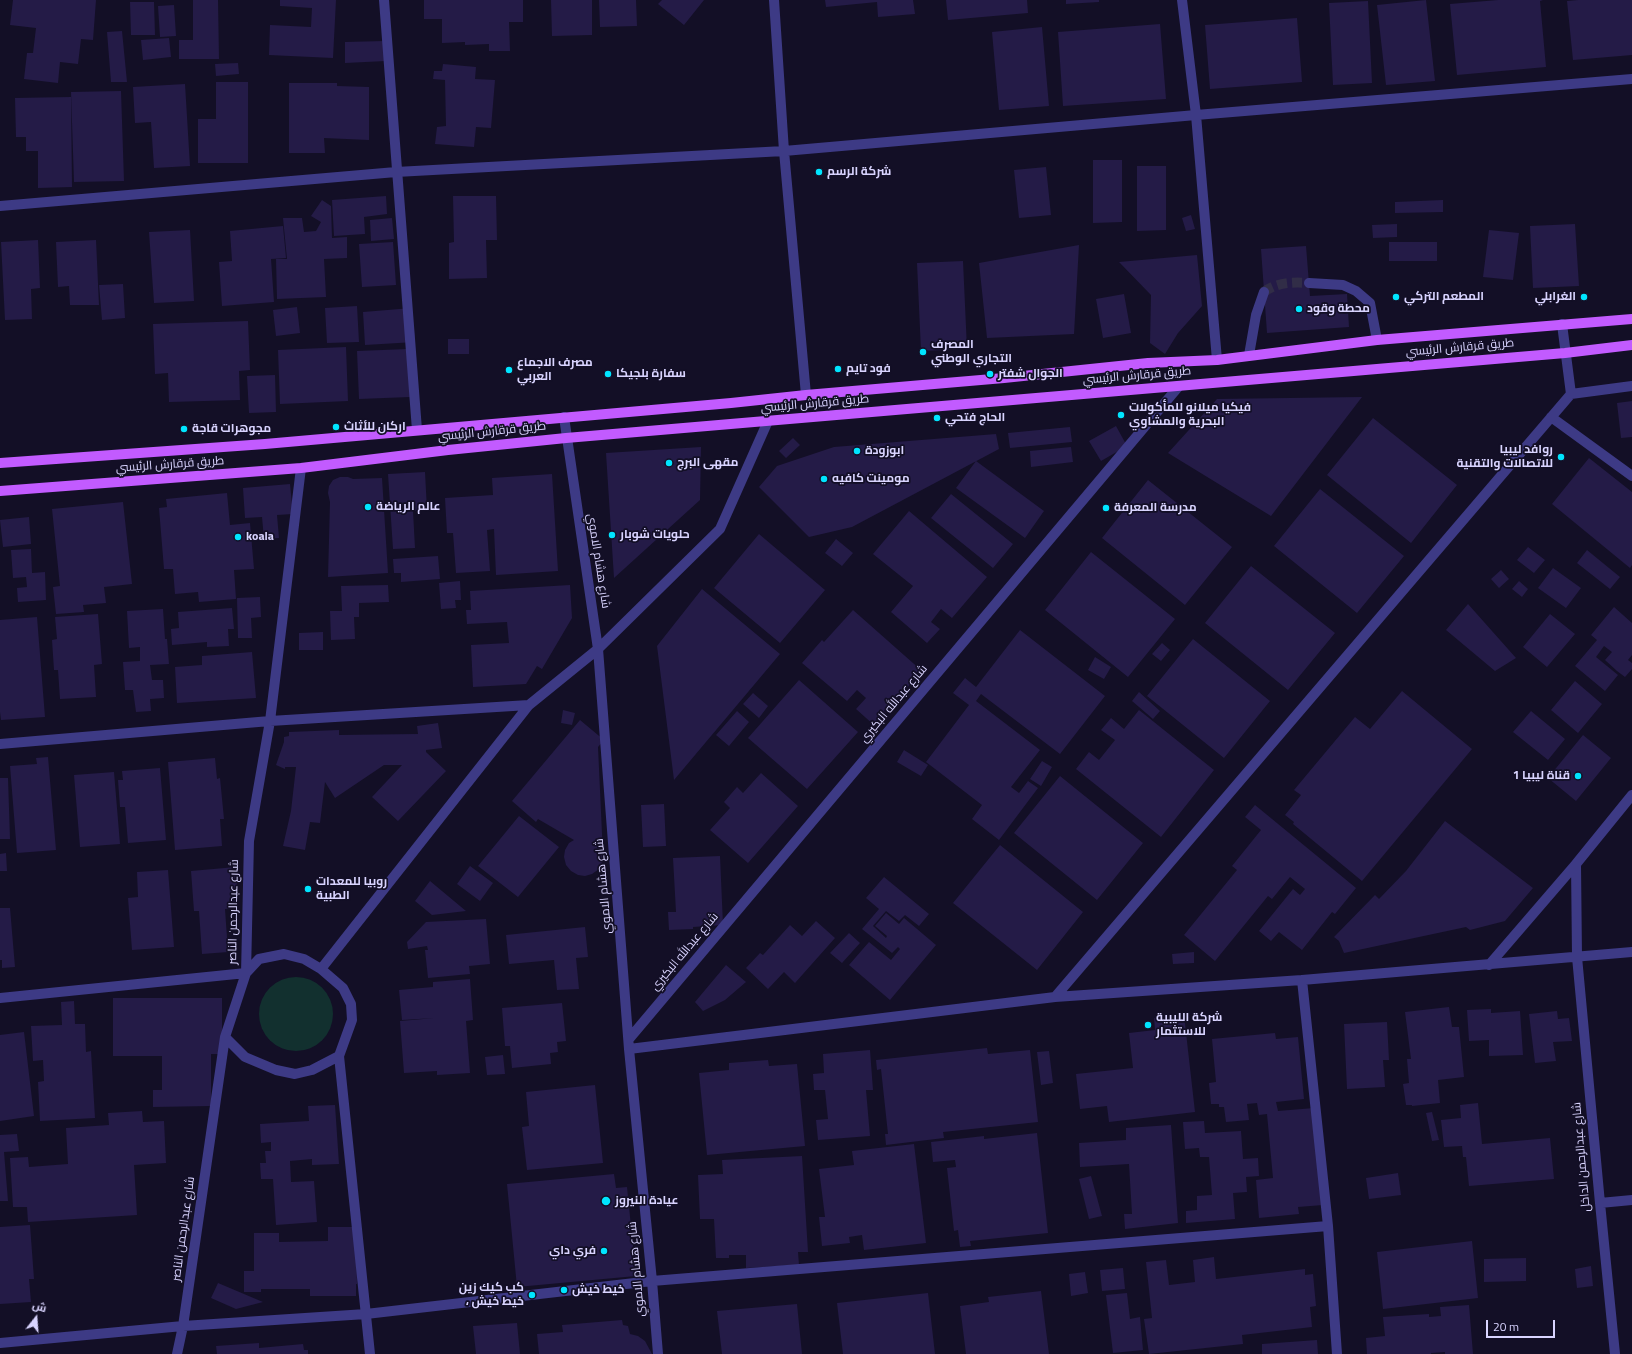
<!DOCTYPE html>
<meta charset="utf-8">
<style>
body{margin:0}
#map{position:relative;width:1632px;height:1354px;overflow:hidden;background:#130f26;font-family:"Titillium Web",Cairo,sans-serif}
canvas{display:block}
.north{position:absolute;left:16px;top:1298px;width:40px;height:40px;-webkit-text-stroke:3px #130f26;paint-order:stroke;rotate:17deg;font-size:11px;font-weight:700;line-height:16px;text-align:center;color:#d9d4ff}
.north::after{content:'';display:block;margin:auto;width:14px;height:18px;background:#d9d4ff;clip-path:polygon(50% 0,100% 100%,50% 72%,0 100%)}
.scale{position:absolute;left:1486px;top:1320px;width:69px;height:18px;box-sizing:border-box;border:2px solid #d9d4ff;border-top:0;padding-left:5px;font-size:12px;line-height:14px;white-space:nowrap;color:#d9d4ff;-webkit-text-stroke:3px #130f26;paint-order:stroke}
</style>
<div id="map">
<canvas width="1632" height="1354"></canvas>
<div class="north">ش</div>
<div class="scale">20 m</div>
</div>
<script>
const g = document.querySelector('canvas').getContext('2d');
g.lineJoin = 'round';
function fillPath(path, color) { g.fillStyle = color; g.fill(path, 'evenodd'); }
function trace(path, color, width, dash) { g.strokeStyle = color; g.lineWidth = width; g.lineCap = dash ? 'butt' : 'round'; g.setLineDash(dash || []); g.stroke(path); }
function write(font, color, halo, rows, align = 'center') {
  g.font = font + ' "Titillium Web",Cairo,sans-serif'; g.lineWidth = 3.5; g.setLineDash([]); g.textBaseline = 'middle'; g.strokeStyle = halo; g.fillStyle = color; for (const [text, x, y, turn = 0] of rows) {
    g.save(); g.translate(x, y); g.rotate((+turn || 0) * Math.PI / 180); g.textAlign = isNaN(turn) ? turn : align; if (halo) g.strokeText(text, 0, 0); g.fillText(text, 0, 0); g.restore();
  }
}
fillPath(new Path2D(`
 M259 1014a37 37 0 1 1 74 0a37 37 0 1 1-74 0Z`), '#12302f');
fillPath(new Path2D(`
 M13 0H96L93 40 81 39 78 64 60 62 58 83 24 79 27 53H33L36 28 10 25Z
 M193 0H218L219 59H179V40H193Z
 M280 0H336L333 58 269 55 270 25 311 27 312 8 280 6Z
 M424 0H523V22H509L510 51H489V44L465 45V42L442 43V19H424Z
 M551 0H592V35L552 36Z
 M599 0H636L637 26 600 27Z
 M662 0H704L684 25 658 4Z
 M825 0H913L915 14 878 17 877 2 826 7Z
 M946 0H1027L1028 13 948 20Z
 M1066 0H1099V2L1066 4Z
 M1426 0 1435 81 1386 85 1377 5Z
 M1498 0H1543L1540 1 1546 67 1457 75 1450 4Z
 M1578 0H1632V55L1573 60 1567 1Z
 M1368 1 1372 83 1333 85 1329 3Z
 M130 2H154L155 35H131Z
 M174 5 176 36 160 37 158 6Z
 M1297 18 1302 82 1210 89 1205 25Z
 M1160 24 1166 99 1063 106 1058 32Z
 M1042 27 1049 106 999 110 992 32Z
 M122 31 127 82H111L107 32Z
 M169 38 171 57 143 60 141 40Z
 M385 41 386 61 345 63V42Z
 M238 63 239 74 216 76 215 64Z
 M443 64 476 67 475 79 495 80 491 128 476 127 474 147 435 144 437 127 446 126 445 80 433 79 434 71H442Z
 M216 82H248V163H198V119H216Z
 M289 83H337V86L369 87V140L324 138 325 153H289Z
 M185 84 190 166 154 168 151 122 135 123 133 87Z
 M121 91 124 181 74 182 71 92Z
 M71 97 72 187 38 188V151H26V137H16L15 98Z
 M1093 160H1122V222L1093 223Z
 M1137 166H1166V230L1137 231Z
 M1046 167 1051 215 1019 218 1014 170Z
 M386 196 387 214 364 217 365 234 334 236 332 200Z
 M453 196H496L497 240H486L487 278 449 279V243L454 242Z
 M322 200 331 206 332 238 347 237V258L324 259 326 297 277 299 276 259H287L283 218H302L304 232 316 231 321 222 311 216Z
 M1443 200V212L1395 213V202Z
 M1191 215 1195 229 1186 231 1182 218Z
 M392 218 394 239 371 241 370 220Z
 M1397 224V237L1373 238 1372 225Z
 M1575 224 1579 286 1533 288 1530 226Z
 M283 226 286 258 271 259 274 302 222 306 219 262 232 261 230 231Z
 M190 230 194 301 154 303 149 232Z
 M1489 230 1519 233 1513 280 1483 277Z
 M38 240 40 288 31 289 32 319 5 320 1 242Z
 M96 240 99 305H70L69 286 58 287 56 242Z
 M393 242 396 285 362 287 359 244Z
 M1389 242H1437V261H1389Z
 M1079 245 1074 334 987 338 979 263Z
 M1306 246 1310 296 1347 294 1349 327 1267 333 1261 249Z
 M1197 255 1202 306 1178 333 1165 354 1150 343 1151 295 1119 262Z
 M963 261 967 349 921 351 917 263Z
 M123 284 125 318 102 320 99 285Z
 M1124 294 1131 333 1103 338 1096 299Z
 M357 306 359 342 327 343 325 308Z
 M297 307 300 333 276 336 273 310Z
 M412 308 415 342 365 345 363 312Z
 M248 321 250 370 239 371 240 400 169 402 168 373 155 374 153 324Z
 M448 339H469V354H448Z
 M346 347 348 401 280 404 278 350Z
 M408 349 410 397 359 399 357 351Z
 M275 375 276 412 249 413 247 376Z
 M1362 397 1271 516 1168 453 1217 399Z
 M1632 401V437L1621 438 1617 403Z
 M1373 418 1457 485 1411 543 1327 475Z
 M1116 426 1127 446 1101 461 1089 441Z
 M1070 427 1072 442 1010 448 1008 433Z
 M996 434 999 449 852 527 809 537 759 487 777 466 834 447Z
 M793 438 800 445 786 458 779 451Z
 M701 447 700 500 614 578 606 453Z
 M1071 447 1073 462 1031 467 1030 451Z
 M1589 458 1632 492V565L1630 568 1552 504Z
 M976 461 1044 511 1025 538 956 488Z
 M425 472 427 510 413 511 415 548 393 549 388 474Z
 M552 474 558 571 496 575 494 529 487 530 490 571 456 573 453 533H447L445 498 493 495 492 478Z
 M340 477H348L353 479 382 478 388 573 328 577 330 502 328 493 329 486 333 480Z
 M1148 480 1232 547 1185 605 1102 538Z
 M290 484 293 514 277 515 279 538 264 539 262 517 245 518 243 488Z
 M1320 489 1404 556 1357 613 1274 546Z
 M227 493 230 525 250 523 254 569 234 570 236 599 199 602 198 592 175 594 173 569H164L159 508 167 507 166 499Z
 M951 494 1013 544 993 568 931 518Z
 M123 502 132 584 104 587 106 603 83 605 84 612 56 614 53 587 60 586 52 509Z
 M909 511 987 577 952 618 941 609 931 622 940 629 927 643 891 612 913 586 873 554Z
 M29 517 31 544 3 547 0 520Z
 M759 534 825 590 780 643 714 588Z
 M836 539 853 553 842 566 825 553Z
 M1528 547 1545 560 1534 573 1517 560Z
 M31 549 32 573 45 572 46 600 18 602 17 588 27 587 26 577 13 578 11 550Z
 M1587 550 1620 577 1610 589 1577 563Z
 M1091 552 1175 619 1128 677 1045 610Z
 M438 556 440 579 401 582V573H394L393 559Z
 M1251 566 1335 633 1288 690 1205 623Z
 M1553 568 1581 588 1566 608 1538 588Z
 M1501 570 1509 579 1499 588 1491 579Z
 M460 581 461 600H455L456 608 441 609 439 583Z
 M1519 581 1528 589 1522 597 1512 589Z
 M388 585 389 602 359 603V617H354L355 639 331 640 330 611H342L341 586Z
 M570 585 572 618 542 669 537 666 526 684 473 687 471 645 509 643 507 622 467 624 466 610H471L470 591Z
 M702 589 780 654 674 780 657 646Z
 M260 597 261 617 251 618 252 638H238L237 598Z
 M1468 604 1516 658 1495 671 1446 630Z
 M1614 607 1632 623V655L1628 660 1632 663V669L1625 677 1617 671 1605 660 1612 652 1604 646 1596 657 1618 675 1605 691 1575 666 1597 640 1591 635Z
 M232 608 234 629H228L229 646 207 647V642L172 645 171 629 179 628 178 612Z
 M163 609 165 639H167L169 664 150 665 152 680H163L164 698 150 699 151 711 136 712 133 690H125L123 662 140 661V647L129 648 127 611Z
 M853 610 922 671 906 689 905 687 884 711 886 713 875 726 856 709 866 698 857 690 847 701 802 663 822 640 824 642Z
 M98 614 102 664 94 665 96 697 60 699 58 670H54L52 640 57 639 55 617Z
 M1550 614 1575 634 1547 667 1523 647Z
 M37 617 45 717 1 720 0 712V620Z
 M1020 630 1105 696 1060 754 981 694 976 701 1040 750 1011 787 1019 793 1028 781 1038 788 999 840 972 819 982 805 926 762 969 705 953 693 965 678 976 687Z
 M323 632V650H299V633Z
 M1193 639 1270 701 1224 758 1147 696Z
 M1162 643 1170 650 1161 661 1152 654Z
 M252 652 256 698 177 703 175 667 202 665V656Z
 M1095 657 1111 667 1104 679 1088 670Z
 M799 680 858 732 807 789 748 738Z
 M1575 681 1602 704 1578 733 1551 710Z
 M1402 691 1472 749 1362 881 1293 824 1294 822 1285 815 1301 795 1294 790 1355 717 1370 729Z
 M1139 692 1160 711 1153 719 1132 701Z
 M753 693 768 706 759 718 743 704Z
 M563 710 575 713 572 725 561 723Z
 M1139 710 1214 770 1161 837 1076 769 1089 752 1099 760 1115 740 1101 730 1111 718 1124 729Z
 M737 711 749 722 729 746 716 735Z
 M1531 711 1565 739 1548 760 1513 732Z
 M580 720 604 740 598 747 603 855 602 862 599 869 592 874 585 876 578 875 571 871 566 865 564 857 565 850 569 843 574 840 538 819 536 822 512 801Z
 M438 723 442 748 426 750V752L446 771 398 821 372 797 402 765H384L335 798 325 782 320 823 310 822 305 850 283 846 291 811 296 767H285V769L276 765 284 742V737L289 736V732L339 730V735L418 734 417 726Z
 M1583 735 1611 758 1576 801 1548 778Z
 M904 750 928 765 921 776 897 762Z
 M48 757 56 850 17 853 10 766 37 764 36 758Z
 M215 758 217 779 220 778 224 819H220L222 846 175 850 168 762Z
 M1042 761 1052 767 1041 786 1030 779Z
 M160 768 166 840 128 843 125 807H120L118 780H123L122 771Z
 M114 772 120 844 80 847 74 775Z
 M761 773 798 806 748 863 710 830 730 808 724 802 737 787 743 793Z
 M1060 776 1143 843 1097 900 1014 833Z
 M0 778H8L10 839H0Z
 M664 804 666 846 643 847 641 805Z
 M1255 805 1356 888 1335 914 1332 912 1302 950 1279 932 1271 941 1259 931 1293 889 1300 895 1305 889 1290 877 1272 899 1268 896 1215 961 1184 935 1237 870 1232 866 1261 830 1245 817Z
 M519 816 559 847 518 897 478 866Z
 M1445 821 1533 888 1505 921 1470 930 1466 927 1344 953 1339 941 1334 937 1375 895 1379 899 1406 871Z
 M1000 845 1083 912 1037 970 953 903Z
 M6 853 7 871H0V854Z
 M720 856 723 925 693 927V929L669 930 668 912H676L673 858Z
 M470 866 493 883 480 901 457 884Z
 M236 867 238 908 225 909 228 952 202 954 199 911H194L191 871Z
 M168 870 174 947 132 950 128 898 138 897 137 872Z
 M884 877 929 914 919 926 905 915 899 921 886 911 873 926 886 938 887 936 875 926 886 913 899 924 904 918 936 945 890 1000 849 965 869 942 891 960 900 949 898 947 892 953 862 929 879 909 866 898Z
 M430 881 466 911 432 915 415 901Z
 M0 908H10L15 967 2 968V960H0Z
 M486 919 490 964 469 966 470 974 428 978 425 950H428L427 946 408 949 407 942 426 922Z
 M816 921 835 938 795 983 784 972 768 989 746 968 760 953 763 955 790 925 802 936Z
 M585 927 588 957 576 958 579 989 557 990 554 960 509 964 506 935Z
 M849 933 860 943 842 963 830 953Z
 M1194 952V963L1173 964 1172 954Z
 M726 965 746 982 725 1000 703 1011 695 1002Z
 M470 979 473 1020 466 1021 470 1073 437 1075V1071L404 1073 400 1021 435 1018 402 1020 399 990 433 987V982Z
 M113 998H222V1054H211V1106L153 1107V1090H162V1056H113Z
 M74 1001 75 1024H85L86 1052 91 1051 95 1118 40 1121 38 1082 44 1081 43 1060 33 1061 31 1026 62 1025 61 1002Z
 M562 1003 566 1041 557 1042 558 1052 550 1053 551 1064 512 1068 510 1046H505L502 1008Z
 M1449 1007 1452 1027H1459L1464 1077 1438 1080 1440 1103 1412 1106V1105H1406L1403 1084 1409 1083 1407 1059H1411L1405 1012Z
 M1491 1009V1013L1520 1011 1523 1055 1489 1056V1040L1469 1041 1467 1010Z
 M1557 1011 1558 1019 1569 1018 1572 1041 1553 1042 1556 1061 1535 1063 1529 1014Z
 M1184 1015 1195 1112 1109 1122 1107 1106 1080 1109 1076 1074 1133 1068 1129 1033 1155 1030 1154 1018Z
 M1387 1022 1389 1060H1383L1385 1087 1347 1089 1344 1024Z
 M24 1032 34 1116 0 1121V1035Z
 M1275 1033 1276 1039 1298 1037 1304 1099 1276 1102 1278 1111 1314 1108 1323 1205 1298 1207 1299 1214 1259 1218 1256 1180 1273 1178 1267 1114 1259 1115 1257 1103 1247 1104 1249 1120 1226 1122 1224 1107H1219V1104H1211L1209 1083 1216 1082 1212 1039Z
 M987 1048 988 1054 1030 1050 1038 1122 943 1132 944 1138 886 1145 885 1134H888L881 1069 877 1070 876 1060Z
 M870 1050 873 1090H866L870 1136 818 1140 816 1120 828 1119 825 1090H814L813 1074 824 1073 823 1054Z
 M1049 1051 1053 1083 1041 1085 1037 1052Z
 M503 1055 505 1074 487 1075 485 1057Z
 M768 1060 769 1066 797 1064 805 1146 707 1155 699 1073 729 1070V1063Z
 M595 1085 603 1163 527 1170 522 1127 529 1126 526 1092Z
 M1478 1103 1482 1144 1550 1138 1554 1179 1469 1186 1466 1157H1463L1462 1146 1444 1147 1441 1120 1461 1118 1460 1105Z
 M335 1105 339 1164 312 1165V1159L290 1161 291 1182 314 1181 317 1222 276 1225 273 1179H261L260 1163H266L265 1151H271V1142L261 1143 260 1124 309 1121 308 1106Z
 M142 1111 143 1122 164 1121 166 1163 134 1165 137 1215 28 1222 27 1207H13L10 1158 28 1157 29 1167 68 1164 66 1128 109 1125 108 1113Z
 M1432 1112 1439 1140 1432 1141 1426 1113Z
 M1204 1121 1205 1133 1241 1131 1243 1159 1258 1158 1259 1176 1246 1177 1247 1192 1233 1193 1235 1219 1186 1223V1211L1197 1210V1196L1212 1195 1209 1157H1200L1199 1148 1185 1149 1183 1122Z
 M1171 1125 1178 1223 1125 1229 1124 1214H1132L1129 1164 1080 1167 1079 1143 1126 1140V1128Z
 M1037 1133 1048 1233 970 1241 971 1246 960 1247 958 1230 954 1231 947 1168 956 1167 955 1160 933 1162 931 1142 984 1136V1139Z
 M17 1134 19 1151 4 1152 8 1201H0V1135Z
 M914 1144 926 1243 864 1250 862 1235 849 1237 850 1243 822 1246 819 1217H825L819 1169 854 1165 852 1151Z
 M802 1156 808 1252H798L799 1265 746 1268V1255H729V1258H716L714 1219H700L698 1175 723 1174 722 1160Z
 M1398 1173 1401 1195 1369 1199 1366 1178Z
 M614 1174 616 1188 627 1187 636 1276 517 1287 507 1184Z
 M1091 1176 1102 1216 1089 1219 1079 1179Z
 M30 1225 34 1279H29L31 1302 0 1304V1227Z
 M328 1227H356L357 1284H356V1296H310V1289H261V1292H244V1271H254V1233H279V1242L328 1241Z
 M1472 1241 1478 1298 1383 1309 1377 1252Z
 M1214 1257 1216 1279 1305 1269V1275L1313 1274 1316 1306 1310 1307 1312 1327 1242 1335 1243 1344 1149 1354 1144 1319 1152 1318 1146 1262 1166 1260 1169 1285 1195 1282 1193 1260Z
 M1526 1258V1281L1484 1282V1259Z
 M1591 1266 1593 1286 1577 1288 1575 1269Z
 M1123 1268 1125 1289 1102 1291 1100 1270Z
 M1085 1272 1088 1293 1071 1296 1069 1274Z
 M218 1283 263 1302 236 1309 211 1298Z
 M1041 1291 1049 1354H966L960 1306 989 1302 988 1297Z
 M928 1293 935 1354H843L837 1303Z
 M1127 1293 1130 1319 1140 1317 1143 1350 1113 1353 1106 1295Z
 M797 1304 802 1354H722L717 1311Z
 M1469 1305 1473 1354H1445V1352L1431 1353V1354H1367L1366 1338 1385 1336 1383 1317 1429 1314V1317L1441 1316 1440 1307Z
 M622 1320 623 1325 628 1326 630 1334 638 1336 645 1341 652 1354H539L537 1334 563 1332 562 1325Z
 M517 1323 520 1354H476L473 1326Z
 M1317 1340 1318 1354H1262V1344Z
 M259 1343V1348L303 1344 304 1350H308V1354H217L216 1346Z`), '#241b47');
trace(new Path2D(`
 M1264 292C1277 282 1293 282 1309 283`), '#312d47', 10, [10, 5]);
trace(new Path2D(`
 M384 0 417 430
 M774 0 784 151 806 395
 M1182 0 1196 115 1217 360
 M0 206 396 172 784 151 1196 115 1632 79
 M1309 283 1343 285 1356 291 1370 303 1377 340
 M1562 324 1571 394
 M1249 355 1256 315 1264 292
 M564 417 598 649 629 1049 652 1281 658 1354
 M1551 417 1632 476
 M0 744 270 721 529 705
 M1489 965 1576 864
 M321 969 529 705 598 649 720 529 768 421
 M1302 980 1328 1226 1337 1354
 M1055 997 1571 394 1632 386
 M0 998 246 973 259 959 284 954 304 959 321 969 343 988 351 1004 352 1020 339 1056 370 1354
 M225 1037 245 1057 276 1070 295 1074 312 1070 339 1056
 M629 1039 1179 386
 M629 1049 1055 997 1302 980 1632 952
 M1600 1203 1632 1200
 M0 1343 183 1326 366 1314 652 1281 1328 1226
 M177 1354 183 1326 225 1037 246 973 249 841 270 721 301 468
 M1615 1354 1600 1203 1577 957 1576 864 1632 795`), '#3d3a85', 10);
trace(new Path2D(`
 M0 463 265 444 731 403 806 395 1004 378 1148 363 1217 360 1377 340 1632 319
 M0 491 301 468 448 450 566 438 1565 353 1632 345`), '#c25bff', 10);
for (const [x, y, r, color] of [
 [819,172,4,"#00e5ff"],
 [1396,297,4,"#00e5ff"],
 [1584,297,4,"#00e5ff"],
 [1299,309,4,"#00e5ff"],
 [923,352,4,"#00e5ff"],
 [838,369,4,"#00e5ff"],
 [509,370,4,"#00e5ff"],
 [608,374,4,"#00e5ff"],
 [990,374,4,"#00e5ff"],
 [1121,415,4,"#00e5ff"],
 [937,418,4,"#00e5ff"],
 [336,427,4,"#00e5ff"],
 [184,429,4,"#00e5ff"],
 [857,451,4,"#00e5ff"],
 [1561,457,4,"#00e5ff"],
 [669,463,4,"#00e5ff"],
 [824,479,4,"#00e5ff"],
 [368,507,4,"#00e5ff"],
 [1106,508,4,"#00e5ff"],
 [612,535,4,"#00e5ff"],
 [238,537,4,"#00e5ff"],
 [1578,776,4,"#00e5ff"],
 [308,889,4,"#00e5ff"],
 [1148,1025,4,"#00e5ff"],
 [606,1201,5,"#00e5ff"],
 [604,1251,4,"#00e5ff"],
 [564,1290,4,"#00e5ff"],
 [532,1295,4,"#00e5ff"]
]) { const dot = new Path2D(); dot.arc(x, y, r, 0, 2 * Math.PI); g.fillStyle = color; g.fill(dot); trace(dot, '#130f26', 1.5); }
write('bold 12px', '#d9d4ff', '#130f26', [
 ["شركة الرسم",827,172],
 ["المطعم التركي",1404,297],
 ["الغرابلي",1576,297,"right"],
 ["محطة وقود",1307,309],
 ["المصرف",931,345],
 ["التجاري الوطني",931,359],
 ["مصرف الاجماع",517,363],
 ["العربي",517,377],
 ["فود تايم",846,369],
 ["سفارة بلجيكا",616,374],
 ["الجوال شفتر",998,374],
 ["فيكيا ميلانو للمأكولات",1129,408],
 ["البحرية والمشاوي",1129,422],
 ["الحاج فتحي",945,418],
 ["اركان للأثاث",344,427],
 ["مجوهرات قاجة",192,429],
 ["روافد ليبيا",1553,450,"right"],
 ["للاتصالات والتقنية",1553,464,"right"],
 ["ابوزودة",865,451],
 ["مقهى البرج",677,463],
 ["مومينت كافيه",832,479],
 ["عالم الرياضة",376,507],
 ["مدرسة المعرفة",1114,508],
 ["حلويات شوبار",620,535],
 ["koala",246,537],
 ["قناة ليبيا 1",1570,776,"right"],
 ["روبيا للمعدات",316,882],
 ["الطبية",316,896],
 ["شركة الليبية",1156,1018],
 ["للاستثمار",1156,1032],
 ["عيادة النيروز",615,1201],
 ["فري داي",596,1251,"right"],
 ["كب كيك زين",524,1288,"right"],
 ["، خيط خيش",524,1302,"right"],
 ["خيط خيش",572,1290]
], 'left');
write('12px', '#d9d4ff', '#130f26', [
 ["طريق قرقارش الرئيسي",1460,348,-5],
 ["طريق قرقارش الرئيسي",1137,376,-5],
 ["طريق قرقارش الرئيسي",815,404,-5],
 ["طريق قرقارش الرئيسي",492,432,-6],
 ["طريق قرقارش الرئيسي",170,465,-4],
 ["شارع هشام الاموي",598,561,81],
 ["شارع عبدالله البكيري",894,704,-50],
 ["شارع هشام الاموي",604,886,-95],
 ["شارع عبدالرحمن الناصر",234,912,-89],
 ["شارع عبدالله البكيري",685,952,-50],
 ["شارع عبدالرحمن الداخل",1582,1157,-95],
 ["شارع عبدالرحمن الناصر",184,1229,-82],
 ["شارع هشام الاموي",637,1269,-95]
]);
</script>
